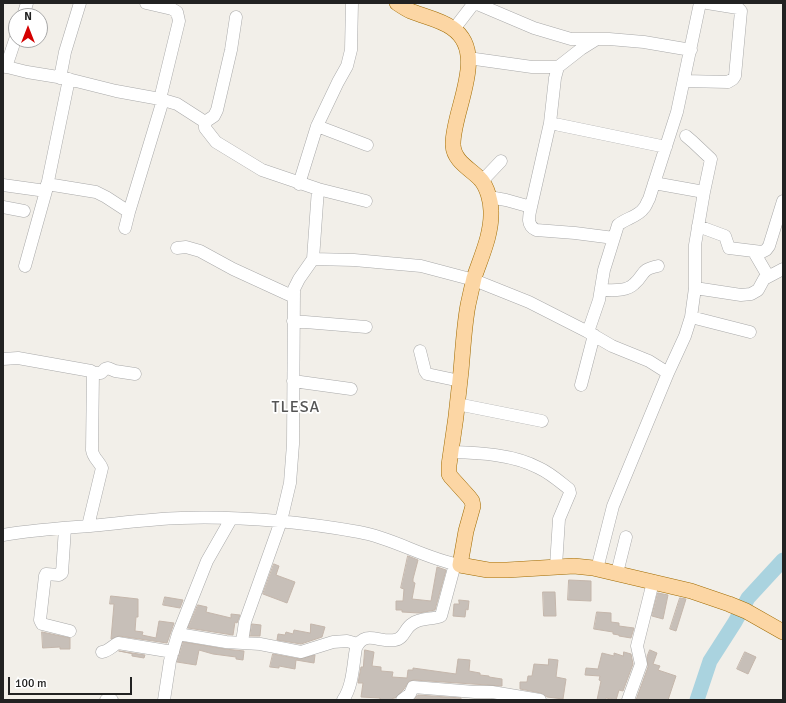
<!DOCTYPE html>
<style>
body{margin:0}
#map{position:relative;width:786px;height:703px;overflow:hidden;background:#f2efe9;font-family:Signika,sans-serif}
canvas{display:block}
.frame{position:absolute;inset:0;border:4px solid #222;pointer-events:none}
.north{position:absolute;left:8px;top:8px;width:40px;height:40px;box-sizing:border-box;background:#fff;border:1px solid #a7a7a7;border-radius:50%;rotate:0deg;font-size:11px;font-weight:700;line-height:16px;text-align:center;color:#222}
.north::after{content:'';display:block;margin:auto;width:14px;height:18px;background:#d40000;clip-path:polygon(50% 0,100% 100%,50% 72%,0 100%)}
.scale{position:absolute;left:8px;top:677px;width:124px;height:18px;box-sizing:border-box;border:2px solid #222;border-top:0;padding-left:5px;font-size:12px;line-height:14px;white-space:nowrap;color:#222;-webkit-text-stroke:3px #fff;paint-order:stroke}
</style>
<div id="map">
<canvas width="786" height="703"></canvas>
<div class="frame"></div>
<div class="north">N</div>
<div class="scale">100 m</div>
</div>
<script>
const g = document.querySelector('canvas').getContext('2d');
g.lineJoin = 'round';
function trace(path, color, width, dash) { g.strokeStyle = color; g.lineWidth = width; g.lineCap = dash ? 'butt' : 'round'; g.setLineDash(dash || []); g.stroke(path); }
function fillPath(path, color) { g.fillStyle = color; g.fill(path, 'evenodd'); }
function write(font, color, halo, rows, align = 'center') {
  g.font = font + ' Signika,sans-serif'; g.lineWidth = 3.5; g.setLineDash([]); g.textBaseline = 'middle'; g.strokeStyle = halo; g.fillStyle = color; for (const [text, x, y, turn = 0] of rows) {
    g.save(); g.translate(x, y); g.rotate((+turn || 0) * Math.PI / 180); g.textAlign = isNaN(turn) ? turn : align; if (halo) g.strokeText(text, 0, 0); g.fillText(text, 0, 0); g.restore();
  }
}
trace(new Path2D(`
 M697 700 710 661 735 622 748 598 783 560`), '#aad3df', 15);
const building = new Path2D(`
 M408 556 418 560 413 579V582L415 583 412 599 431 601 437 567 446 570 435 610 419 613 402 612V610H396V601H403L404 589 401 588Z
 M274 564 279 566 276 575 295 582 287 603 263 594Z
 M569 580 591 581V601L568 600Z
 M543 592H555L556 616H544Z
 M658 593 668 595 663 619 652 616Z
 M111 596 138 599V617H136L135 631 143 632 142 635 156 638 159 621 174 623 167 643 119 636 111 639 114 604H110Z
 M165 597 183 600 180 608 163 605Z
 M680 598 686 599 676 631 670 629Z
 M459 600 469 601 468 610 466 609 465 617 453 616 454 604H459Z
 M198 605 207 607 206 612 231 618V614L240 615 237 623 235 622 233 635 188 628Z
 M597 612 611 613V622L619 623V626L634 628 631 638 619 636V635L613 634V632L594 629Z
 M252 624 261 625 260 636H250Z
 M311 624 325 627 322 637 301 644 277 640 278 634 285 635 286 632 293 634 294 630 310 633Z
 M42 632 70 638V649H60V647L43 648Z
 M183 642 225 649 244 651 243 660 236 659V657L213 654 199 650 196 665 177 662Z
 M365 650 374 652 372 666 381 667V671L393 672 392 677 407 678 408 670H413V668L456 674 458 659 470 660 469 671 480 673V675L489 676V677L502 679V686L414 680 409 681 404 689 395 698H393V700H380V698L361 697 363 683H358L361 667H363Z
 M650 650 657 653 653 664 660 666 658 670 676 676 668 700H636L648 667 647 657Z
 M119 651 145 655 144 658 132 656V654Z
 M624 652 631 654 633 664 623 691 619 690 616 700 606 698 605 700H597L601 681 599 680 600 676 585 675 586 668 598 669 602 653 614 656V653L623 656Z
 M745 652 756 657 748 674 737 669Z
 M273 654 300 659 315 655 314 663 296 660 295 669 279 666V668L270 667Z
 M549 659 558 660 556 677 566 679 563 699 547 697 541 693 520 689V682H527L528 676H532L534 664 548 665Z
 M418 695 461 698V700L415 699Z`);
fillPath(building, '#c7bfb8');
trace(building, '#c4b6ab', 1);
const minor = new Path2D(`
 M146 3 172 9 177 12 179 21 160 99
 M475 3 534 28 571 39H609L644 42 691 50
 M23 16 27 3
 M236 17 231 50 217 110 214 116 205 122V128L216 142 262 170 318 189 313 259 354 260 421 266 474 280 529 302 588 332 612 346 649 361 668 373 685 336 691 317 695 288V245L704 192 654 183
 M454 29 474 3
 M468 58 532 67H558
 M3 66 27 72 64 78 116 91 160 99 177 104 205 122
 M6 67 16 37
 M60 78 65 52 80 3
 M684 81 728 82 733 79 735 76 741 11 738 8 707 3
 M550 123 666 147
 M317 126 367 145
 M686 136 693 142 711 159 704 192
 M482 181 501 161
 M47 184 96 192 106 197 129 212 125 228
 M299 184 317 126 338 82 347 66 351 50 352 3
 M3 185 46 191
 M318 189 366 201
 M489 197 506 200 531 207 550 123 555 78 558 67 581 49 597 39
 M3 207 24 211
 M531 207C529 216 526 225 536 230L575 233 614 238
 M129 212 163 100
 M698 226 725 236 729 248 762 252 766 250 769 246 783 201
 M177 248 186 247 200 251 233 269 294 297
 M754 252 768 276
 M25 266 46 191 69 79
 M695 288 741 295 751 294 758 290 764 279 783 269
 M601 290C611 290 626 292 634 284 646 274 639 270 658 266
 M691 317 750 332
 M293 321 366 327
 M588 332 599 300 604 270 618 225C626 218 638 217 644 208 646 206 647 202 649 199L677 112 700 3
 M420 351 425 371 427 374 460 381
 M3 359 18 358 91 371 93 372 92 450C93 458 99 461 102 468L88 526
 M93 373H101L105 369 108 368 115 371 135 374
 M293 381 351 389
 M581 385 594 335
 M457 404 542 421
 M451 452C480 453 513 454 539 468 550 473 559 481 569 489L570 493 559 519 556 566
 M65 528 62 573 59 575 46 574 45 576 40 620 42 624 70 631
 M3 535C32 530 61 528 90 526 121 523 151 519 181 518 241 516 301 522 359 532 394 538 425 559 460 565
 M597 569 613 506 668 373
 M617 573 626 537
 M178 634 226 642 260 644 301 652 333 642 347 641 358 644
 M242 642 245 622 281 521 290 483 293 444 294 289 299 279 313 259
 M102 652C109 651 112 646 118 643L173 652
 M106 700H112
 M164 700 170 661 178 634 207 561 231 519
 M343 700C353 686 353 664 356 648 365 629 379 643 395 640 404 639 405 628 412 624 421 617 432 620 441 616L455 564
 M402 700 410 694 413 687 475 692H492L540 700
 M628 700 641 664 637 646 653 582`);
const major = new Path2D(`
 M397 3C402 6 407 10 413 12 426 17 441 20 452 28 489 53 452 111 453 145 454 162 471 169 481 180 487 187 491 201 491 211 492 234 481 257 474 278 472 287 470 296 468 305 464 327 463 349 461 371 458 403 454 434 449 465V474L451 477 469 497 472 501 473 506 466 531 460 565 488 570H507L574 566 593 568 691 591 729 604 746 611 783 632`);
trace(minor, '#a9a9a9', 13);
trace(major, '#a06b00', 16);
trace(minor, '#fff', 12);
trace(major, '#fcd6a4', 15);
g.letterSpacing = '1px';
write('16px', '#555', '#fff', [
 ["TLESA",296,408]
]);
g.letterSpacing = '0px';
</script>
